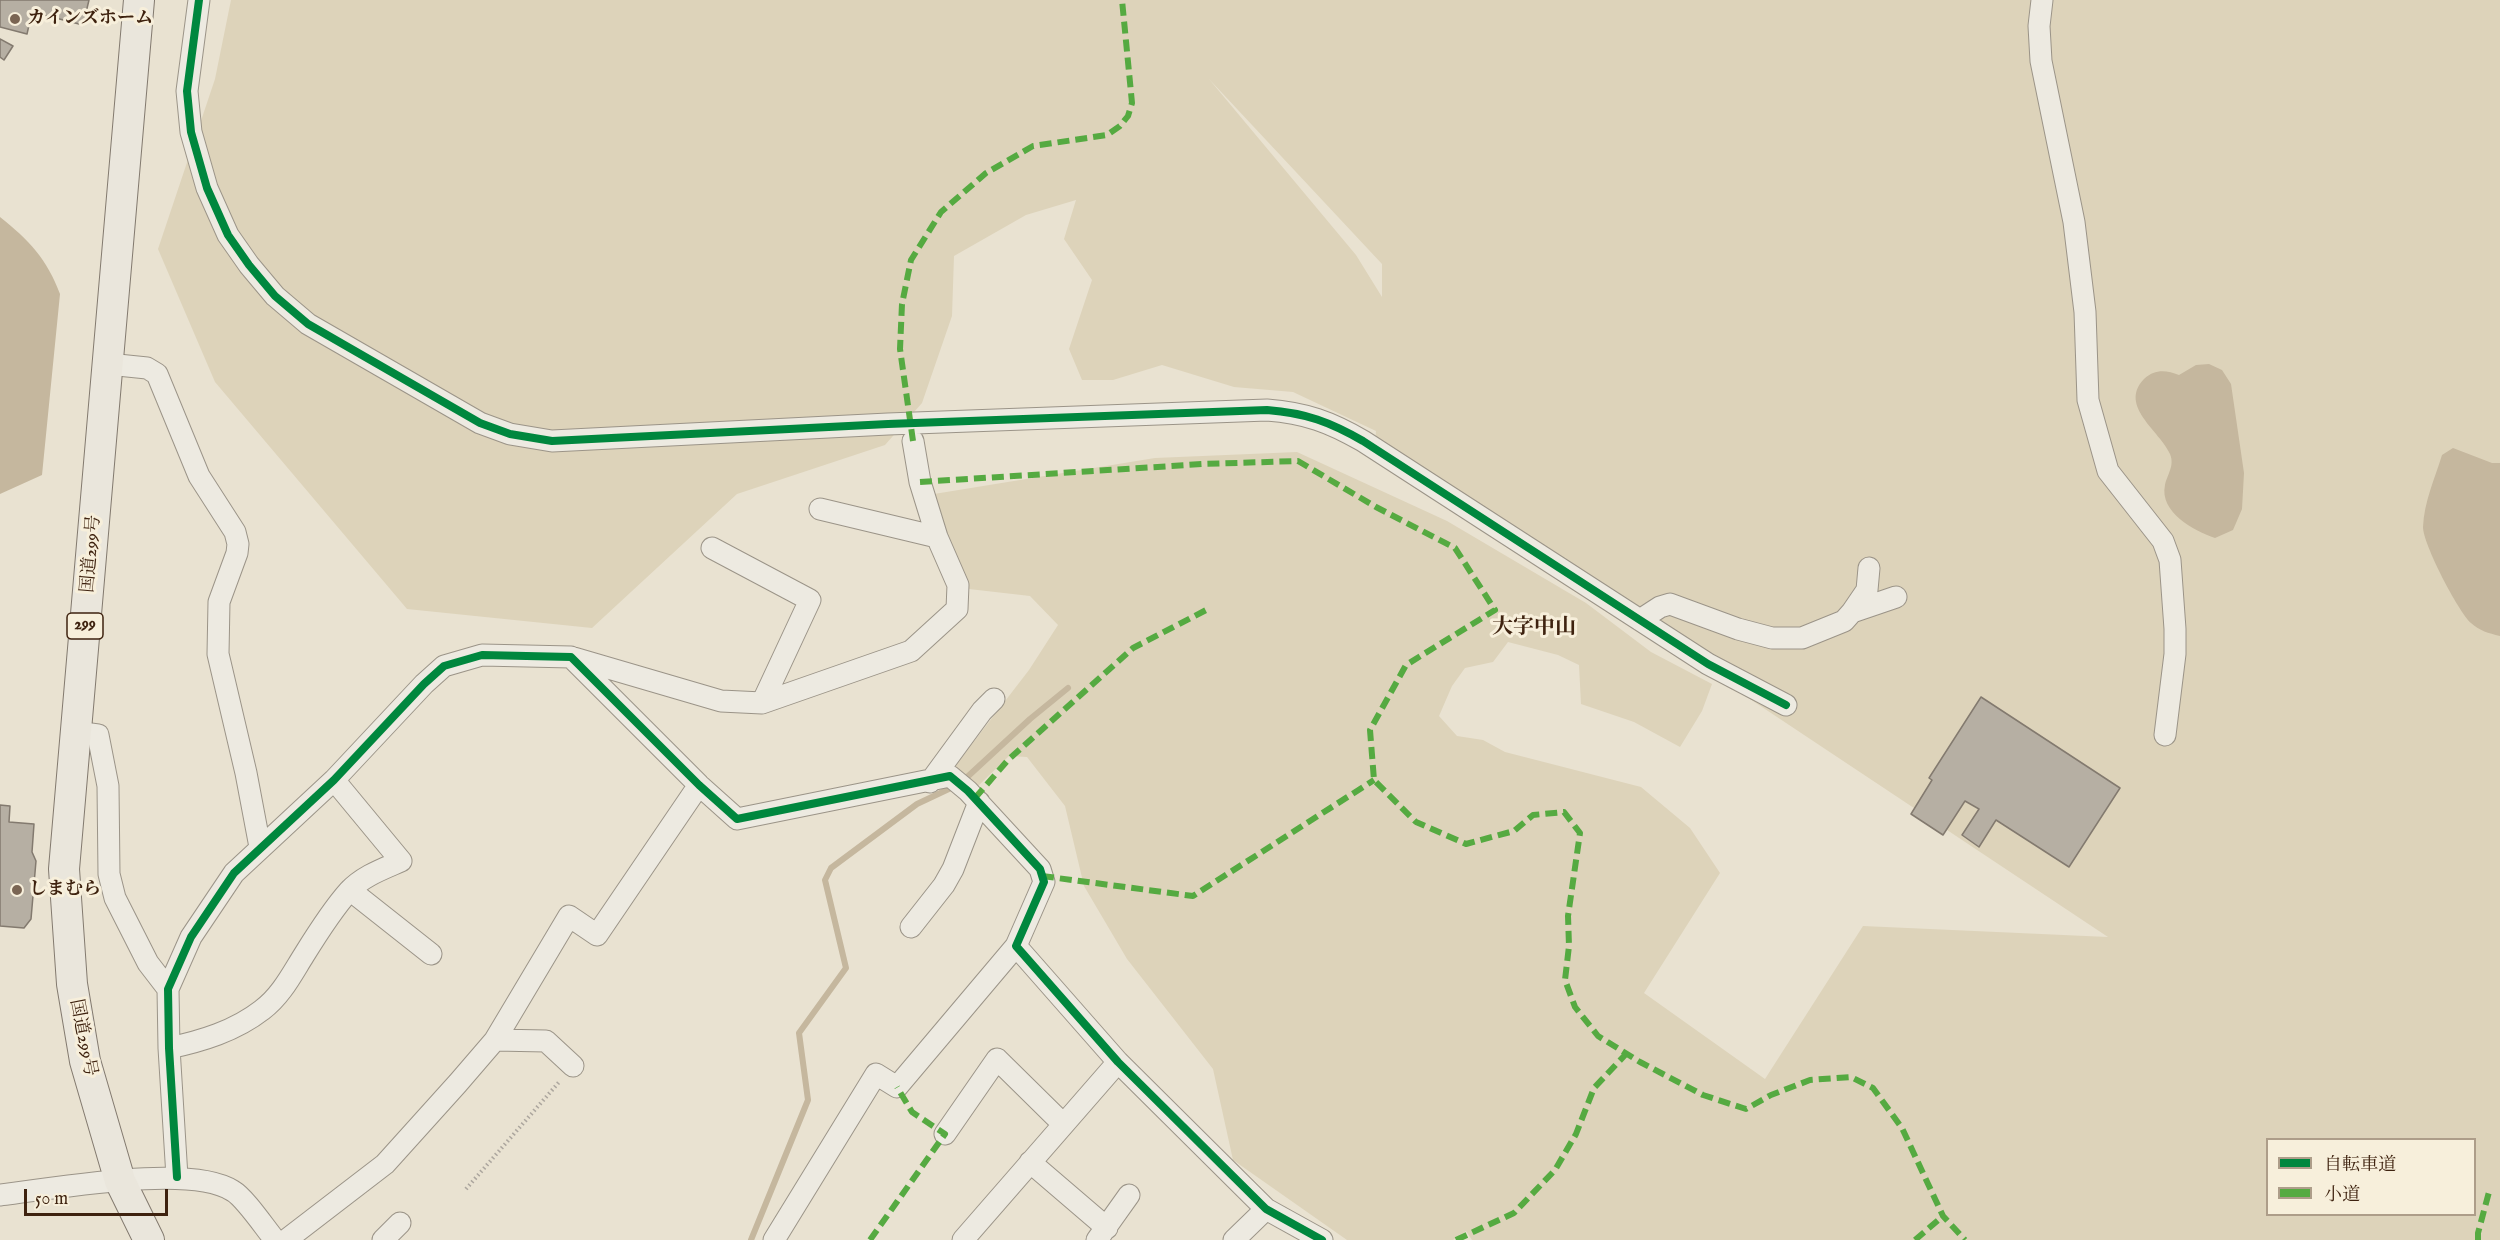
<!DOCTYPE html>
<meta charset="utf-8">
<style>
body{margin:0}
#map{position:relative;width:2500px;height:1240px;overflow:hidden;background:#e9e2d1;font-family:"IM FELL English","Noto Serif JP",serif}
canvas{display:block}
.legend{position:absolute;left:2266px;top:1138px;width:210px;height:78px;box-sizing:border-box;background:#f7efdb;border:2px solid #ad9d89;margin:0;padding:8px 10px;list-style:none;font-size:18px;color:#3e220f}
.legend li{display:flex;align-items:center;gap:12px;height:30px}
.legend b{width:30px;border:2px solid #ad9d89}
.scale{position:absolute;left:24px;top:1189px;width:144px;height:27px;box-sizing:border-box;border:3px solid #3e220f;border-top:0;padding-left:8px;font-size:18px;line-height:21px;white-space:nowrap;color:#3e220f;-webkit-text-stroke:4px #f7efdb;paint-order:stroke}
</style>
<div id="map">
<canvas width="2500" height="1240"></canvas>
<ul class="legend">
<li><b style="height:8px;background:#00873e"></b>自転車道</li>
<li><b style="height:8px;background:#55aa41"></b>小道</li>
</ul>
<div class="scale">50 m</div>
</div>
<script>
const g = document.querySelector('canvas').getContext('2d');
g.lineJoin = 'round';
function fillPath(path, color) { g.fillStyle = color; g.fill(path, 'evenodd'); }
function trace(path, color, width, dash) { g.strokeStyle = color; g.lineWidth = width; g.lineCap = dash ? 'butt' : 'round'; g.setLineDash(dash || []); g.stroke(path); }
function write(font, color, halo, rows, align = 'center') {
  g.font = font + ' "IM FELL English","Noto Serif JP",serif'; g.lineWidth = 6; g.setLineDash([]); g.textBaseline = 'middle'; g.strokeStyle = halo; g.fillStyle = color; for (const [text, x, y, turn = 0] of rows) {
    g.save(); g.translate(x, y); g.rotate((+turn || 0) * Math.PI / 180); g.textAlign = isNaN(turn) ? turn : align; if (halo) g.strokeText(text, 0, 0); g.fillText(text, 0, 0); g.restore();
  }
}
fillPath(new Path2D(`
 M231 0H2500V1240H1472L1466 1231 1453 1240H1347L1233 1160 1213 1069 1127 959 1084 886 1065 806 1027 757 1009 756 976 788 955 766 1029 670 1058 625 1030 596 969 589 931 504 934 494 1155 458 1297 452 1447 521 1586 603 1651 652 1712 684 1702 711 1680 747 1634 722 1581 704 1579 665 1558 655 1508 642 1493 662 1465 668 1452 686 1439 716 1457 736 1483 740 1505 752 1641 787 1690 828 1720 873 1644 993 1765 1079 1863 926 2108 937 1598 598 1374 454 1376 431 1293 392 1234 387 1162 365 1113 380H1082L1069 349 1092 280 1064 239 1076 200 1026 215 954 256 952 316 922 403 885 445 737 494 592 628 407 609 215 382 158 249 215 79ZM1209 79 1382 264V297L1356 255ZM2268 1140H2474V1214H2268Z`), '#ddd3ba');
fillPath(new Path2D(`
 M0 217C29 240 47 259 60 294L42 475 0 494Z
 M2209 364 2222 370 2231 384 2244 473 2242 509 2233 530 2215 538C2194 531 2159 512 2165 485 2167 475 2175 466 2170 454 2160 431 2118 406 2144 379 2155 369 2166 370 2179 375L2196 365Z
 M2453 448 2492 463H2500V636C2488 633 2480 631 2471 623 2458 611 2423 544 2423 527 2424 502 2435 478 2442 455Z`), '#c5b79e');
trace(new Path2D(`
 M965 779 1030 719 1068 688
 M751 1240 808 1100 799 1033 846 968 825 880 831 868 917 804 953 787`), '#c5b79e', 6);
const building = new Path2D(`
 M0 0H89L83 25 32 12 27 34 0 27Z
 M0 39 13 46 4 60 0 57Z
 M1981 697 2120 788 2069 867 1996 820 1979 847 1962 835 1979 809 1965 801 1943 835 1911 814 1932 780 1929 778Z
 M0 805 10 806 9 822 34 824 32 852 36 861 31 919 24 928 0 926Z`);
fillPath(building, '#b6afa3');
trace(building, '#837a6f', 1.5);
const minor = new Path2D(`
 M199 0 187 91 191 132 207 188 228 235 249 265 275 296 308 324 480 423 510 434 552 441 888 424 1267 410C1306 413 1330 422 1363 441L1708 664 1786 705
 M2042 0 2039 26 2041 61 2074 222 2085 312 2088 400 2108 471 2163 541 2170 560 2175 629V654L2165 735
 M108 364 147 368 157 374 199 476 235 532 238 544 237 553 219 602 218 654 246 773 260 847
 M820 509 937 537
 M712 548 810 600 762 703
 M1852 612 1867 590 1869 568
 M1640 620 1660 607 1670 604 1738 629 1772 638H1802L1844 621 1852 612 1896 597
 M574 658 721 701 762 703 911 651 957 609 958 585 937 537 920 482 913 441
 M76 732 98 735 108 786 109 874 115 898 148 963 168 989
 M930 782 982 711 994 699
 M350 890 431 954
 M911 927 944 885 953 869 979 802
 M495 1040 546 1041 573 1066
 M169 1048C202 1041 235 1031 262 1010 281 996 292 974 304 955 317 934 332 910 349 891 363 876 383 869 401 861L334 780
 M945 1134 997 1059 1063 1124
 M1030 1162 1107 1228
 M177 1177 169 1048 168 989 191 937 234 873 334 780 424 684 444 666 482 655 571 657 699 785 737 819 950 776 968 791 1040 869 1044 882 1016 946 1118 1062 1266 1209 1322 1240
 M0 1195C54 1189 190 1163 233 1191 245 1198 265 1228 275 1240
 M286 1240 385 1164 458 1083 495 1040 569 916 597 935 699 785
 M383 1240 400 1223
 M774 1240 876 1074 897 1087 1016 946
 M963 1240 1118 1062
 M1097 1240 1129 1195
 M1234 1240 1266 1209`);
const highway = new Path2D(`
 M139 0 64 869 72 984 85 1061 120 1181 149 1240`);
trace(minor, '#9b9488', 23);
trace(highway, '#837a6f', 32);
trace(new Path2D(`
 M466 1189 560 1081`), '#aca69e', 4, [1.5, 3]);
trace(minor, '#edeae1', 21);
trace(highway, '#eae6dc', 30);
trace(new Path2D(`
 M913 441 900 349 902 304 911 260 941 212 986 173 1033 146 1107 135 1120 126 1128 116 1132 103 1122 0
 M920 482 1203 464 1298 461 1376 507 1455 548 1495 610 1406 665 1370 730 1374 780 1416 822 1466 844 1514 831 1533 815 1564 812 1580 833 1568 916 1569 946 1565 980 1575 1007 1598 1036 1640 1062 1703 1095 1746 1109 1771 1095 1810 1080 1851 1077 1873 1088 1902 1128 1943 1216 1965 1240
 M975 798 1008 760 1133 648 1210 608
 M1042 876 1193 896 1374 780
 M870 1240 945 1134 912 1112 897 1087
 M1456 1240 1514 1213 1555 1170 1576 1134 1594 1088 1626 1054
 M1915 1240 1943 1216
 M2478 1240V1233L2489 1192`), '#55aa41', 6, [12, 6]);
trace(new Path2D(`
 M199 0 187 91 191 132 207 188 228 235 249 265 275 296 308 324 480 423 510 434 552 441 888 424 1267 410C1306 413 1330 422 1363 441L1708 664 1786 705
 M177 1177 169 1048 168 989 191 937 234 873 334 780 424 684 444 666 482 655 571 657 699 785 737 819 950 776 968 791 1040 869 1044 882 1016 946 1118 1062 1266 1209 1322 1240`), '#00873e', 8);
for (const [x, y, r, color] of [
 [15,19,6,"#7a6553"],
 [17,890,6,"#7a6553"]
]) { const dot = new Path2D(); dot.arc(x, y, r, 0, 2 * Math.PI); g.fillStyle = color; g.fill(dot); trace(dot, '#f7efdb', 2); }
for (const [x, y, w] of [
 [85,626,36]
]) { const box = new Path2D(); box.roundRect(x - w / 2, y - 13, w, 26, 4.5); g.fillStyle = '#f7efdb'; g.fill(box); trace(box, '#3e220f', 1.5); }
write('bold 16px', '#3e220f', null, [
 ["299",85,626]
]);
write('bold 18px', '#3e220f', '#f7efdb', [
 ["カインズホーム",27,19],
 ["しまむら",29,890]
], 'left');
write('18px', '#3e220f', '#f7efdb', [
 ["国道299号",92,554,-85],
 ["国道299号",82,1038,79]
]);
write('bold 21px', '#3e220f', '#f7efdb', [
 ["大字中山",1534,629]
]);
</script>
